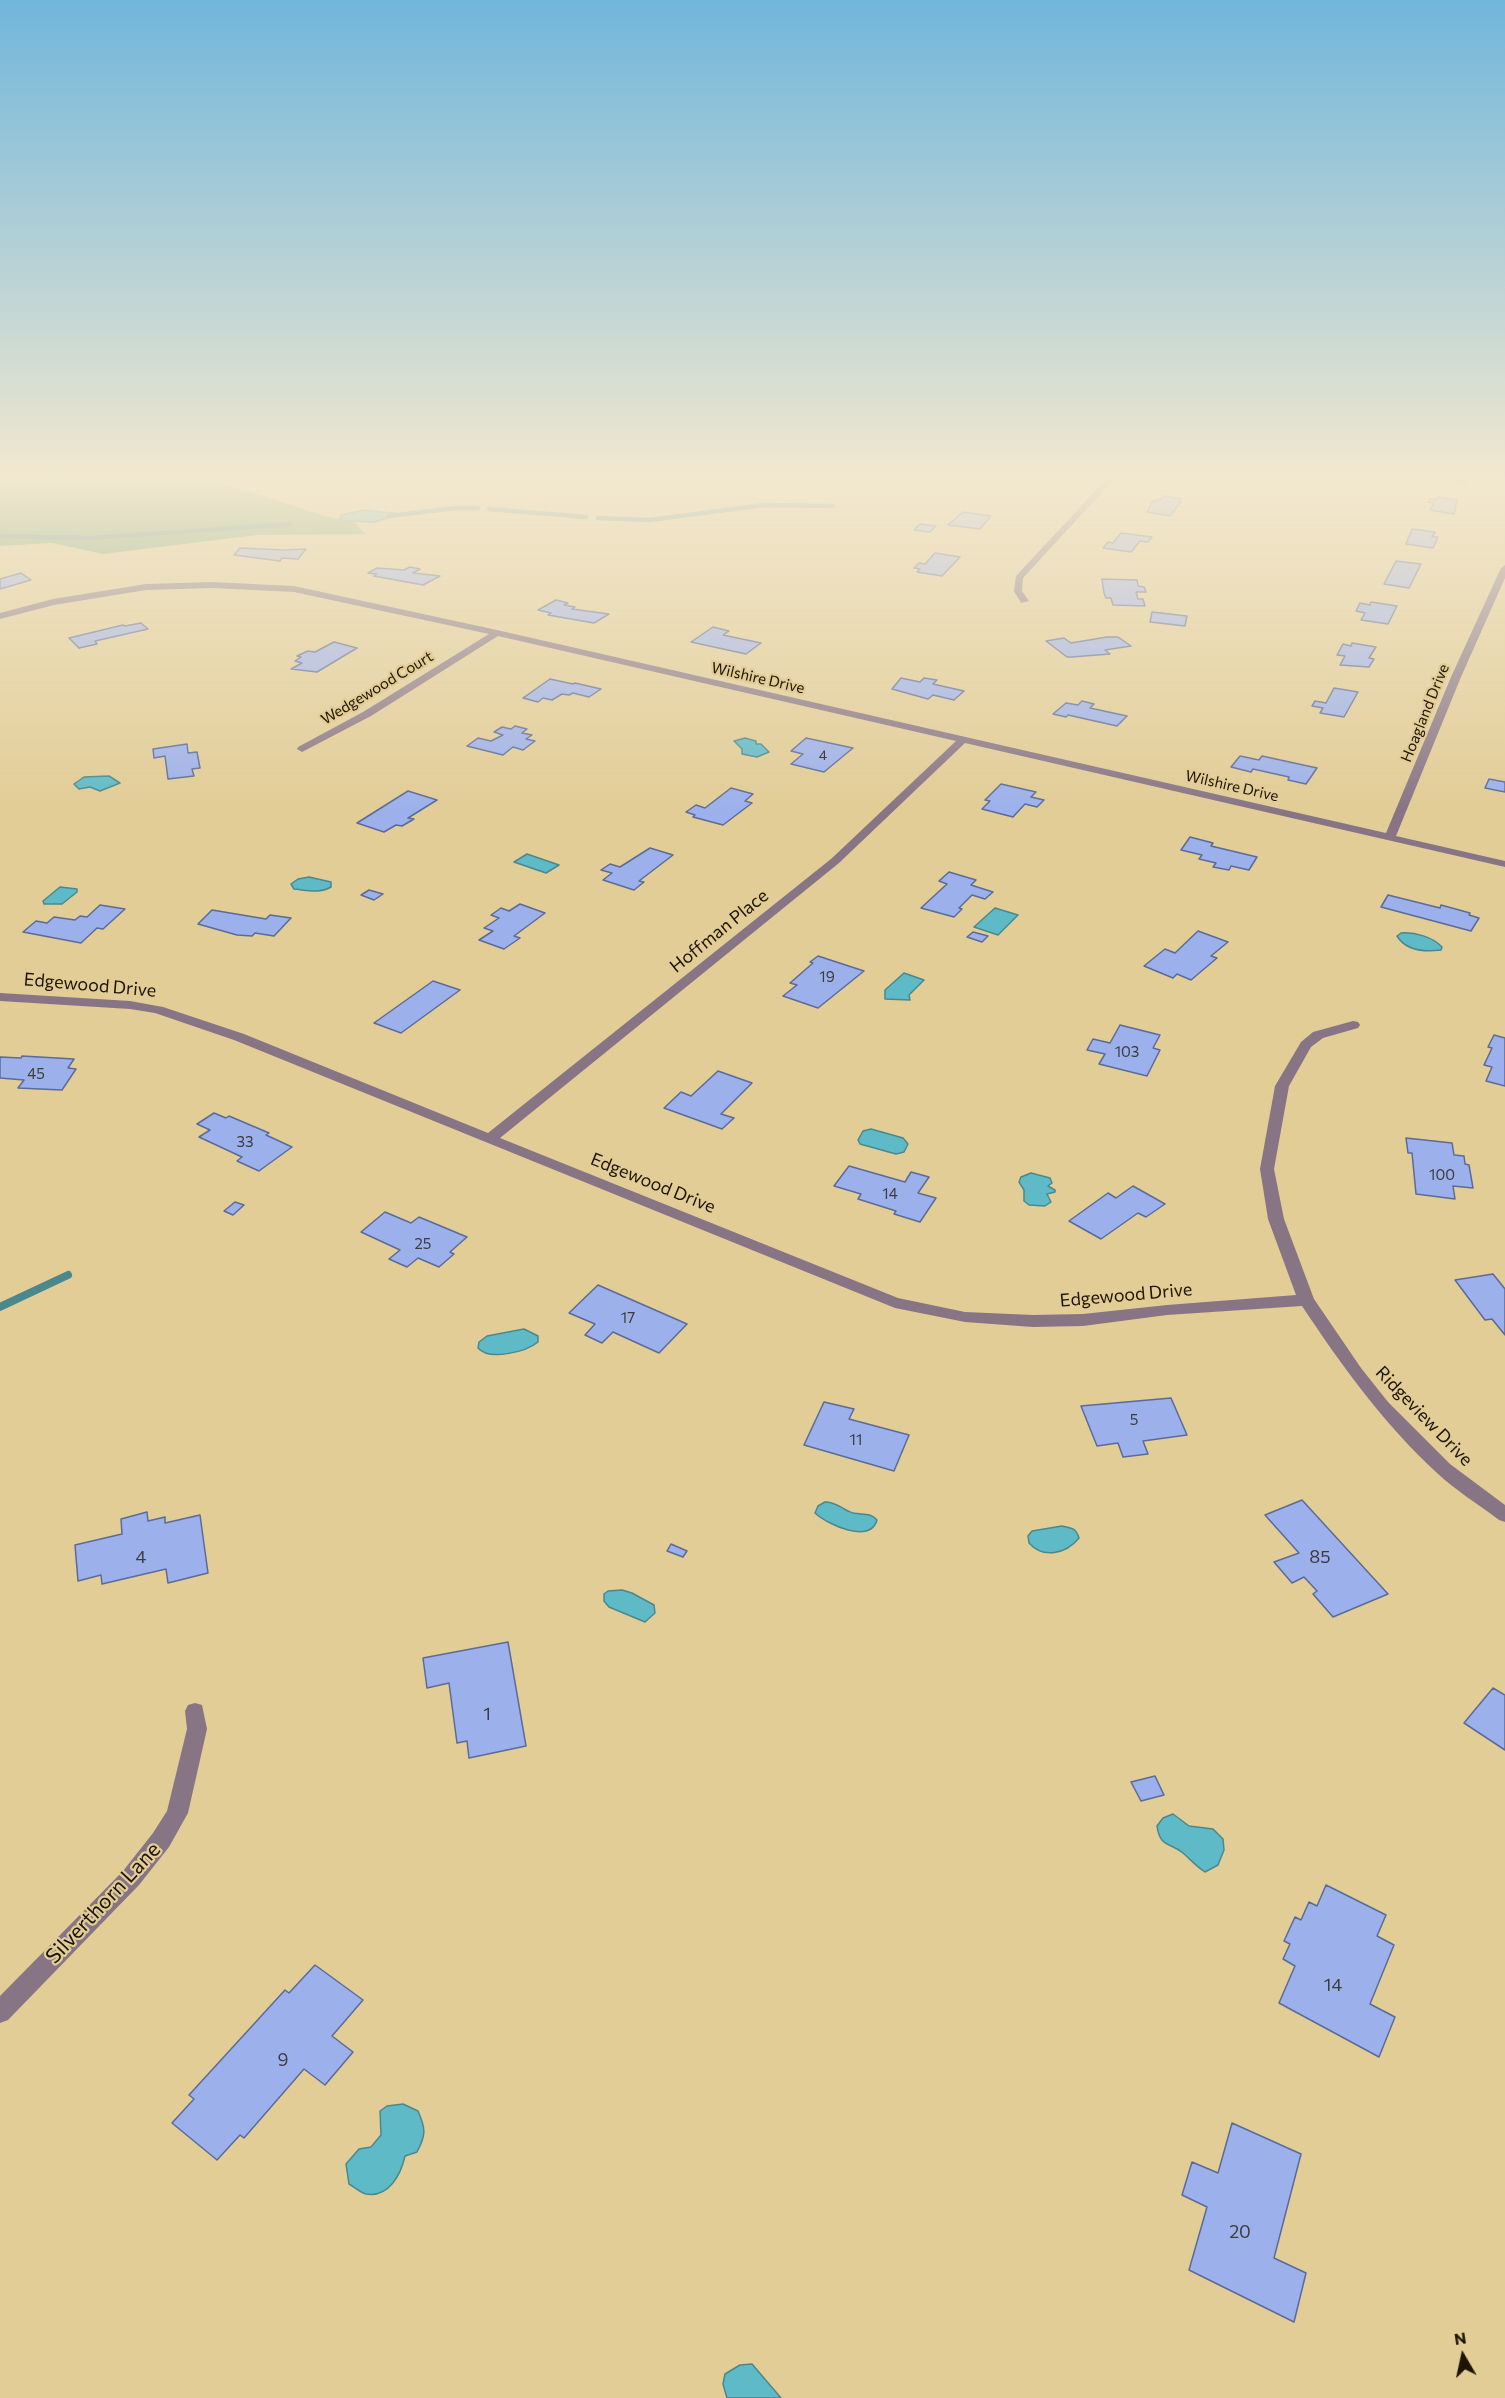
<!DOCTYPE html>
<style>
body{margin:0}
#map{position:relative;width:1505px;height:2398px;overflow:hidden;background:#e2cd97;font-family:Commissioner,sans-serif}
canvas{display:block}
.north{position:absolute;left:1433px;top:2326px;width:60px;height:60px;-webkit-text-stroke:4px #e2cd97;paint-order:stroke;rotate:351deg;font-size:16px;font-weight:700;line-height:24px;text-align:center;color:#1d1502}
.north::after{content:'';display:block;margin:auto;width:21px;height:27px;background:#1d1502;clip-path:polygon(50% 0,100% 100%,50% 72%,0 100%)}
</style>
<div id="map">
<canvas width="1505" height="2398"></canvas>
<div class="north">N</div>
</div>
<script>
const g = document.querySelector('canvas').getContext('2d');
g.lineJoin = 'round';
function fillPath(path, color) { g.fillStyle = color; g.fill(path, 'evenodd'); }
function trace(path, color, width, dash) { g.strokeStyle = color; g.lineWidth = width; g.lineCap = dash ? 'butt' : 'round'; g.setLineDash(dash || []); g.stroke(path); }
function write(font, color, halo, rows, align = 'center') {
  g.font = font + ' Commissioner,sans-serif'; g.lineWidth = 4.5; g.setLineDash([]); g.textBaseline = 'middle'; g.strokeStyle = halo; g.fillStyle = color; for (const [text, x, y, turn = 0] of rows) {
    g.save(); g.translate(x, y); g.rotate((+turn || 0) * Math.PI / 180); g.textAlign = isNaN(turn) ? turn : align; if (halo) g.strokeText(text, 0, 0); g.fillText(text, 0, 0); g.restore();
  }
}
fillPath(new Path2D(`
 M17 475H196L325 516 355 523 365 534 257 535 103 554 52 543 0 546V481Z`), '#6da476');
const water = new Path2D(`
 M364 510 401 514 374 522 340 521 341 515Z
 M745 738 756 741V744H761L769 752 757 757 742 754V749L734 741Z
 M109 776 120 783 100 791 90 787 79 789 74 784 84 777Z
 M527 854 559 865 546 873 514 862Z
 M309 877 331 882V887C319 894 306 890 294 889L291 884 298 879Z
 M60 887 77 889V892L62 904H44L43 901Z
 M995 908 1018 915 998 935 974 927Z
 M1401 933C1415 932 1433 937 1442 947L1441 950C1425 952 1406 951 1397 936Z
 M904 973 924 980 909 995 910 1000 885 999V990Z
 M871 1129 903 1138 908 1144 904 1152 896 1154 860 1144 858 1140 863 1131Z
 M1031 1173 1050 1178 1052 1183 1048 1186 1055 1190V1192L1047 1194 1051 1202 1045 1206 1029 1205 1024 1201V1190L1019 1182 1021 1177Z
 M524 1329 538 1336V1342C526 1352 489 1361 478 1348L479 1342 487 1336Z
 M825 1502C838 1502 842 1510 853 1513 863 1515 870 1512 877 1520 870 1544 828 1525 815 1513L818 1506Z
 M1062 1526C1072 1528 1076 1528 1079 1538 1066 1554 1043 1559 1029 1543L1028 1536 1032 1531Z
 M622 1590 632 1593 654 1605 655 1613 645 1622 609 1607 604 1601V1594L608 1591Z
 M1173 1814 1189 1826 1213 1829 1223 1839 1224 1850 1218 1865 1205 1872C1196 1866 1191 1860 1183 1853 1170 1842 1160 1848 1157 1826L1163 1818Z
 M403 2104 418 2111C426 2129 426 2135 417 2152L405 2156C401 2174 389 2198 366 2194 361 2193 354 2187 349 2184L346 2164 359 2149 371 2147 381 2135 380 2111 387 2106Z
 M752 2364 781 2398H727L723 2384 725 2374 740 2365Z`);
fillPath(water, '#5fbac8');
trace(water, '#4b888d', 1.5);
trace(new Path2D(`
 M40 475H46
 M0 486 48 483 60 477 56 475
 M489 509 586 517
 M389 516 456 508H478
 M598 518 650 520 764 505 833 506
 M0 536 91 538 291 524`), '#4b888d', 4.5);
trace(new Path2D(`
 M0 1307 68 1275`), '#4b888d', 8);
const building = new Path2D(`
 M1443 475H1472L1467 483 1442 480Z
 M1164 496 1181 499 1179 502H1181L1170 516 1147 512 1153 501 1161 499Z
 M1438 497 1457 500 1454 514 1430 510 1434 503 1428 502 1430 499 1436 500Z
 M963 512 991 516 980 529 948 525Z
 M920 524 936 526 930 532 914 530Z
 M1412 529 1435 532 1432 537H1438L1433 548 1406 544Z
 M1121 533 1152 537 1148 542 1140 541 1131 552 1103 548 1108 542 1113 543Z
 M240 548 285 550 306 549 298 559 282 558 280 561 234 555Z
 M935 553 960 557 942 576 917 572 920 569 914 568 919 563 925 564Z
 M1396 561 1421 564 1409 588 1384 584Z
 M410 567 420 569 413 573 440 576 423 585 374 576 377 574 368 573 377 568 404 570Z
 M21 573 31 580 0 589V579Z
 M1102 579 1137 580 1138 586 1144 587 1146 592H1136L1138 599H1143L1145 606 1113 605 1111 598H1106L1104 593Z
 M556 600 568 603 564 605 575 607 572 609 609 614 594 623 548 615 551 613 538 610Z
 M1371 602 1397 606 1388 624 1361 620 1365 613 1356 611 1360 603 1370 605Z
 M1152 612 1187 616 1185 626 1150 622Z
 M141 623 148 629 95 641 97 644 79 648 69 638 123 625 125 626Z
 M713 627 729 631 723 635 761 643 746 654 691 642Z
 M1107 637H1118L1131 646 1105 650 1110 654 1072 657H1067L1046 641 1064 638 1071 643Z
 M334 642 357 648 317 672 291 669 302 663 295 661 301 657 297 656 308 651 315 652Z
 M1352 643 1376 647 1369 658 1374 659 1369 667 1340 665 1345 656 1337 655 1343 644 1351 646Z
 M901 678 920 682 924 678 937 680 933 684 964 691 954 700 933 695 928 699 892 689Z
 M550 679 573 684 575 683 601 689 589 697 573 693 569 695 562 694 552 700 543 698 538 702 523 698Z
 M1334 688 1358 692 1344 717 1320 713 1323 708 1312 706 1315 701 1326 703Z
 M1082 701 1094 704 1090 708 1127 716 1117 726 1068 715 1066 717 1053 714 1066 703 1078 705Z
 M515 726 527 729 522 733 532 735 526 739 535 741 523 750 513 747 503 755 467 746 478 738 491 741 503 735 494 732 502 727 511 729Z
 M806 738 853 748 824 772 791 764 803 754 791 751Z
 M187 744 188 753 197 752 200 768 192 769 194 776 168 779 165 756 154 758 153 749Z
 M1240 756 1259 760 1262 756 1317 768 1306 784 1288 780 1289 777 1253 769 1251 772 1231 767Z
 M1489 779 1505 782V792L1485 788Z
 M1001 784 1036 792 1031 797 1044 800 1037 807 1025 804 1013 817 982 809 990 801 985 800Z
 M731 788 753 794 745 801 752 803 723 825 693 817 695 815 686 812 696 805 705 808Z
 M408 791 437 800 408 818 414 819 402 826 396 825 384 832 357 823Z
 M1190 837 1213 843 1211 846 1257 857 1249 870 1231 866 1229 870 1213 867 1216 863 1199 859 1202 855 1181 850Z
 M650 848 673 855 639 881 644 882 634 890 603 880 612 873 601 870 610 864 620 867Z
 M949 872 976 880 971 885 993 892 985 899 972 895 959 908 962 909 954 917 921 908 947 884 939 881Z
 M369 890 383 894 374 900 361 895Z
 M1388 895 1440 908 1441 905 1470 913 1469 915 1479 918 1471 931 1381 907Z
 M520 904 545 913 514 936 520 938 504 949 479 940 493 931 484 928 499 918 491 915 501 908 509 911Z
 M100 905 125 909 103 929 97 928 81 943 23 932 36 921 47 923 54 917 75 920 80 916 87 917Z
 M212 910 266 919 270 915 291 918 274 936 255 933 252 936 237 935 198 924Z
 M1198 931 1228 942 1211 956 1217 958 1191 980 1177 974 1173 978 1144 966 1165 949 1175 953Z
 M973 932 988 936 982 942 967 937Z
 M818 956 864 971 818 1008 783 996 797 985 790 983 813 963 810 962Z
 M433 981 460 990 401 1033 374 1023Z
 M1120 1025 1160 1035 1153 1048 1160 1050 1147 1076 1099 1064 1105 1054 1087 1050 1093 1039 1110 1043Z
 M1494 1035 1505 1038V1086L1486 1081 1492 1067 1484 1065 1492 1048 1488 1047Z
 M22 1056 74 1059 68 1068 76 1069 62 1090 18 1088 24 1080 0 1078V1057L21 1058Z
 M718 1071 752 1083 721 1114 734 1118 722 1129 664 1108 681 1092 691 1096Z
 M214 1113 226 1118 229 1116 269 1133 266 1135 292 1147 259 1171 237 1161 242 1157 199 1137 210 1130 197 1124Z
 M1406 1138 1452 1143 1454 1155 1464 1156 1465 1164 1469 1165 1473 1188 1453 1186 1455 1199 1416 1194 1412 1153H1408Z
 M849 1166 905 1182 911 1172 929 1177 918 1193 936 1198 920 1222 894 1214 896 1211 858 1199 861 1194 834 1186Z
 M1133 1186 1165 1204 1146 1217 1138 1213 1101 1239 1069 1221 1108 1193 1116 1198Z
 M235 1202 244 1205 233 1215 224 1211Z
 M385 1212 411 1223 419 1217 467 1237 450 1252 454 1254 439 1267 418 1258 407 1267 389 1259 400 1250 361 1232Z
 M1493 1274 1505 1289V1335L1492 1319 1485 1320 1455 1280Z
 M598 1285 687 1324 659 1353 613 1332 602 1343 585 1335 595 1324 569 1313Z
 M1171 1398 1187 1435 1143 1441 1148 1454 1123 1457 1118 1443 1097 1446 1081 1406Z
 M824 1402 854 1409 849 1419 909 1435 894 1471 804 1445Z
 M1302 1500 1388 1594 1333 1617 1313 1594 1317 1591 1304 1577 1292 1583 1274 1562 1299 1553 1265 1515Z
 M147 1512 148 1521 165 1517V1523L200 1515 208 1573 168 1583 166 1569 102 1584 101 1575 78 1581 75 1545 122 1534 121 1519Z
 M671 1544 687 1551 683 1557 667 1551Z
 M508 1642 526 1746 469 1758 467 1741 457 1743 449 1683 427 1688 423 1658Z
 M1493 1688 1505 1695V1750L1464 1723Z
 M1155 1776 1164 1795 1141 1801 1131 1782Z
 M1326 1885 1386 1915 1377 1936 1394 1945 1370 2004 1395 2017 1379 2057 1279 2003 1295 1966 1283 1959 1290 1944 1284 1941 1295 1917 1301 1920 1309 1902 1317 1906Z
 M315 1965 363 2000 332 2036 353 2052 325 2085 304 2069 244 2138 240 2135 217 2160 172 2123 194 2099 189 2095 285 1990 289 1993Z
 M1232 2123 1301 2154 1274 2258 1306 2273 1294 2322 1189 2270 1207 2207 1182 2195 1192 2162 1218 2173Z`);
fillPath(building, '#9cb1ec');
trace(building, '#5b6b98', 1.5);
fillPath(new Path2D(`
 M1110 475H1118L1023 578 1022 591 1029 601 1021 603 1014 591 1016 576Z
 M1505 565V578L1461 677 1396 836 1505 861V867L965 743 839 863 500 1138 898 1298 965 1312 1033 1315 1083 1314 1167 1305 1296 1295 1268 1219 1260 1169 1275 1086 1301 1042 1313 1032 1353 1021 1358 1022 1360 1025 1358 1028 1323 1038 1311 1047 1289 1086 1274 1169 1284 1219 1314 1299 1361 1368 1388 1402 1450 1464 1505 1505V1522L1499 1520C1478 1504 1455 1490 1437 1473 1383 1423 1342 1366 1302 1306L1167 1315 1083 1326 1033 1327 965 1322 895 1308 234 1040 155 1013 130 1009 0 1001V993L130 1001 163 1007 244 1034 488 1133 831 859 956 741 498 636 371 716 302 752 297 749 298 747 363 712 489 634 294 592 212 588 146 590 54 605 0 619V613L53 599 146 584 212 582 294 586 497 630 1386 833 1451 677 1501 568Z
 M195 1703 202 1705 207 1729 188 1813 169 1847 139 1885 8 2020 0 2023V1996L123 1871 153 1833 167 1811 187 1729 185 1711 188 1705Z`), '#877585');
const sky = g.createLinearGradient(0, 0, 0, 811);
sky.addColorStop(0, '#71b6db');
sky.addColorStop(0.59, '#f2e8d0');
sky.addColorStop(1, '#f2e8d000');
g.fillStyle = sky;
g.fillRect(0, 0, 1505, 811);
write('14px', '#3d3c3c', null, [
 ["4",823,755]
]);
write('15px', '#1d1502', '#e2cd97', [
 ["Wilshire Drive",758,678,13],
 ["Wedgewood Court",377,688,-31],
 ["Hoagland Drive",1425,713,-68],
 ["Wilshire Drive",1232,786,13]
]);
write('15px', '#3d3c3c', null, [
 ["19",827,977],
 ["103",1127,1052],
 ["45",36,1074],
 ["33",245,1142],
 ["100",1442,1175],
 ["14",890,1194],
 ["25",423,1244],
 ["17",628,1318],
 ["5",1134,1420],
 ["11",856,1440]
]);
write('18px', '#1d1502', '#e2cd97', [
 ["Hoffman Place",719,931,-39],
 ["Edgewood Drive",90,985,5],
 ["Edgewood Drive",653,1183,22],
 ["Edgewood Drive",1126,1295,-5],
 ["Ridgeview Drive",1424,1416,46]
]);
write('18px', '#3d3c3c', null, [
 ["4",141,1557],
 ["85",1320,1557],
 ["1",487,1714],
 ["14",1333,1985],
 ["9",283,2060],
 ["20",1240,2232]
]);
write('21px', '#1d1502', '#e2cd97', [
 ["Silverthorn Lane",103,1903,-47]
]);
</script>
